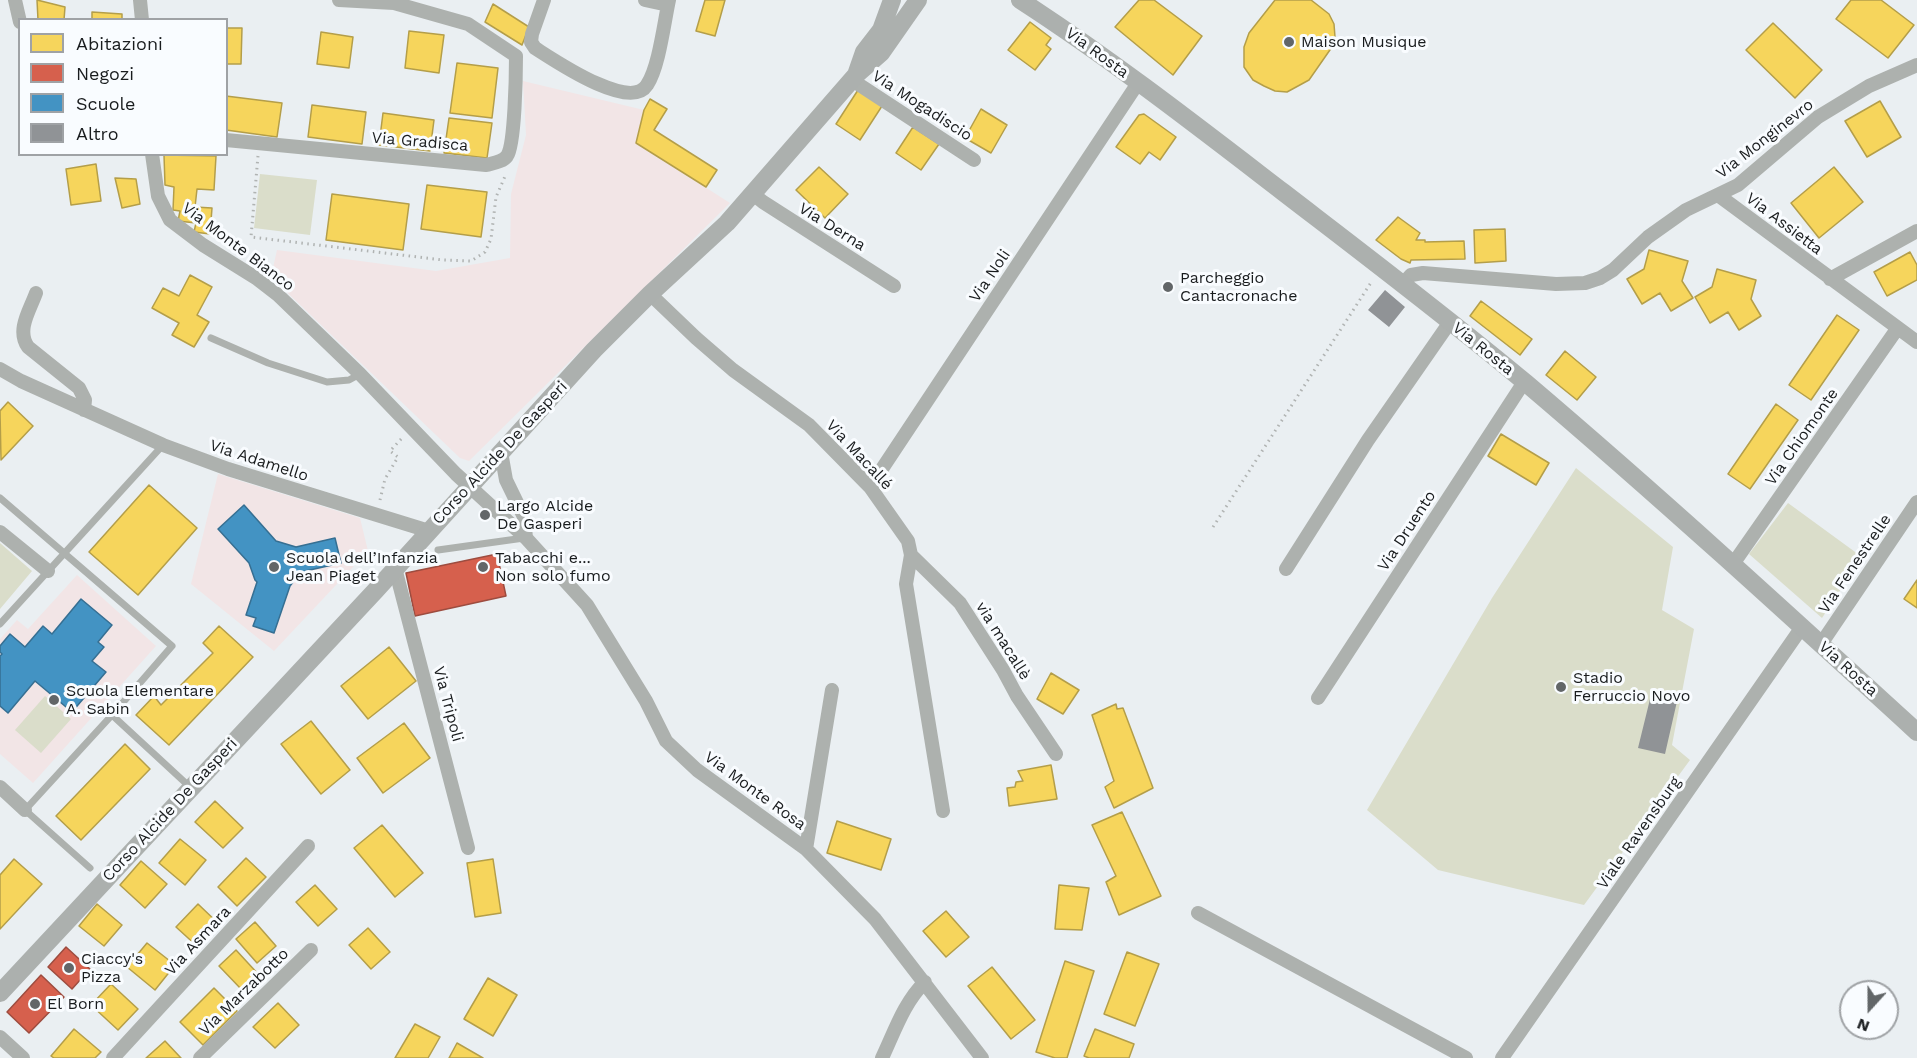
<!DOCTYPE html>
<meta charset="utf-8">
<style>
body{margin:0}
#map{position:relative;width:1917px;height:1058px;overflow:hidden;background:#eaeff2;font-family:"Work Sans",sans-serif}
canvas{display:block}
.legend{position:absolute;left:18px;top:18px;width:210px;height:138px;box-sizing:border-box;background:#f9fcff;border:2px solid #9fa2a5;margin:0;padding:8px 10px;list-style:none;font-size:18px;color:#191c1e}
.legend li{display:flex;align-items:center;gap:12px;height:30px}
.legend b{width:30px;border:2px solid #9fa2a5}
.north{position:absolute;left:1839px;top:980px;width:60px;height:60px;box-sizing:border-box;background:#f9fcff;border:2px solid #9fa2a5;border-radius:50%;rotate:201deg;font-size:16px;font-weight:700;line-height:24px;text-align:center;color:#191c1e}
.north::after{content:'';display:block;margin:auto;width:21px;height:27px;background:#626668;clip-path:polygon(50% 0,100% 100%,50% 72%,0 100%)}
</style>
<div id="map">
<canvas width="1917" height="1058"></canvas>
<ul class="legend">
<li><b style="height:16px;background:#f6d55c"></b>Abitazioni</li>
<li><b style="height:16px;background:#d6604d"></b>Negozi</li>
<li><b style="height:16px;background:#4393c3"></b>Scuole</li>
<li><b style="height:16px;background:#909396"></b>Altro</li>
</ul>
<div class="north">N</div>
</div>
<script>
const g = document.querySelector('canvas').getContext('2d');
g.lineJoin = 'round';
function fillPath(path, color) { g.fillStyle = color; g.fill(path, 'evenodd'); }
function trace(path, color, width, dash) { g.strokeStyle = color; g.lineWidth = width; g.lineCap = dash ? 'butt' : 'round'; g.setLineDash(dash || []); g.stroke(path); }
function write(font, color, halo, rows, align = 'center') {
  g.font = font + ' "Work Sans",sans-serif'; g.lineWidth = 6; g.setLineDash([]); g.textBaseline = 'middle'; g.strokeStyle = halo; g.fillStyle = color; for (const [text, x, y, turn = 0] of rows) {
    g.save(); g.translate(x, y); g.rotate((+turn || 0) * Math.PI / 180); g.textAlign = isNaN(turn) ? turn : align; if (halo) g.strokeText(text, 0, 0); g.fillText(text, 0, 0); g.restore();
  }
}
fillPath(new Path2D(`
 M523 81 644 110 636 143 730 203 469 461 460 458 271 277 277 250 436 271 510 258 511 194 526 135Z
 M218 474 360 518 368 551 274 651 191 584Z
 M77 575 156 646 33 783 0 754V639L17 620 28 629Z`), '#f2e5e6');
fillPath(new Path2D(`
 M260 174 317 180 310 235 254 228Z
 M1576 468 1673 547 1662 610 1694 629 1672 745 1690 760 1584 905 1438 870 1367 810 1492 598Z
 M1788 503 1862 557 1822 618 1749 554Z
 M0 543 32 571 0 609Z
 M45 696 71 719 41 753 15 730Z`), '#daddca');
const homes = new Path2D(`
 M37 0 65 7 64 20H38Z
 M705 0H725L715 36 696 31Z
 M1139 0H1154L1202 36 1173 75 1115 27Z
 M1275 0H1311L1329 14 1334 24 1335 37 1332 47 1309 80 1287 92 1275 91 1264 86 1253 80 1244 67V47L1249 33Z
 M1851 0H1881L1914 25 1888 58 1836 19Z
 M493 4 529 27 522 45 485 22Z
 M92 12 122 14V20H92Z
 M1030 22 1051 38 1046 45 1051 49 1035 70 1008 50Z
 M1773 23 1822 70 1795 98 1746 50Z
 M226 28H242L241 64H226Z
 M409 31 444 35 439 73 405 68Z
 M321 32 353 37 349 68 317 64Z
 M457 63 498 68 492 118 450 113Z
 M858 90 882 106 860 140 836 124Z
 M226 96 282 103 277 137 226 130Z
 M650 99 667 109 654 130 717 170 706 187 636 143 644 110Z
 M1880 101 1901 137 1867 157 1845 121Z
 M312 105 366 112 362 144 308 137Z
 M981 109 1007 125 991 153 965 138Z
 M383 113 434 120 430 151 379 145Z
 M1144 114 1176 137 1160 160 1149 152 1140 164 1116 147 1139 115Z
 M449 118 492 123 487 158 444 153Z
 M913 127 939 144 921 170 896 153Z
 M164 155 216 156 214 190 197 189 195 207 212 208 210 234 194 232 196 223 178 221 180 211 173 210 174 187 165 185Z
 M96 164 101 201 71 205 66 169Z
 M819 167 848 194 825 218 796 190Z
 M1834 167 1863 202 1819 238 1791 203Z
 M115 178 136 179 140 204 122 208Z
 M427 185 487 192 481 237 421 229Z
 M332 194 409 204 403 250 326 240Z
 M1398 217 1420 233 1416 240H1425V242L1464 241 1465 259 1411 260 1410 263 1401 259 1376 240Z
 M1505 229 1506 261 1475 263 1474 230Z
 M1649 250 1688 261 1682 281 1693 298 1671 311 1660 293 1642 304 1627 279 1644 269Z
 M1910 252 1917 265V280L1887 296 1874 272Z
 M1717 269 1756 280 1751 299 1761 316 1739 330 1728 312 1710 323 1695 297 1712 287Z
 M190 275 212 287 197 315 209 322 194 347 172 335 179 323 152 308 163 288 179 296Z
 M1481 301 1532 339 1520 355 1470 316Z
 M1837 315 1859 330 1811 400 1789 385Z
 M1565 351 1596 377 1577 400 1546 375Z
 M8 402 33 426 1 460 0 411Z
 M1776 404 1798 420 1750 489 1728 474Z
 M1501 434 1549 463 1536 485 1488 456Z
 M149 485 197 528 138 595 89 552Z
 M1917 580V608L1904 599Z
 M219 626 253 657 169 745 136 715 154 696 161 705 213 653 203 643Z
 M389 647 416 681 368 719 341 686Z
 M1051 673 1079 690 1063 714 1037 699Z
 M1116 704 1117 709 1123 708 1153 788 1114 808 1105 787 1114 781 1092 715Z
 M311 721 350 770 321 794 281 744Z
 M404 723 430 758 383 793 357 758Z
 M125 744 150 769 81 840 56 816Z
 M1051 765 1057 799 1009 806 1007 788 1015 787 1016 782 1023 781 1018 771Z
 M215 801 243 828 223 848 195 822Z
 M1122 812 1161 896 1119 915 1106 882 1116 876 1092 825Z
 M837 821 891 839 881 870 827 853Z
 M382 825 423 873 395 897 354 848Z
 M180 839 206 860 185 885 159 863Z
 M246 858 266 877 237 906 218 887Z
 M14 859 42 884 0 929V875Z
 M493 859 501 913 475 917 467 863Z
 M141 861 167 884 145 908 120 885Z
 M315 885 337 909 318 926 296 902Z
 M1059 885 1089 888 1082 930 1055 929Z
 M97 904 122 925 104 946 79 926Z
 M198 904 220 925 199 948 176 927Z
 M946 911 969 937 946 957 923 931Z
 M255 922 276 946 257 963 236 939Z
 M368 928 390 952 371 969 349 945Z
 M147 943 175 965 155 990 127 967Z
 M236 950 259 975 242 990 219 966Z
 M1127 952 1159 964 1135 1026 1104 1014Z
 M1065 961 1094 971 1067 1058H1055L1036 1052Z
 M992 967 1035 1020 1011 1039 968 986Z
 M488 978 517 995 493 1036 464 1019Z
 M111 984 138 1009 118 1030 91 1005Z
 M214 988 237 1011 203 1045 180 1022Z
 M278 1003 299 1025 275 1048 253 1027Z
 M415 1024 440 1037 428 1058H395Z
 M74 1029 101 1052 95 1058H54L51 1056Z
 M1095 1029 1134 1044 1129 1058H1089L1084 1056Z
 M165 1041 181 1058H146Z
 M457 1043 483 1058H449Z`);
fillPath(homes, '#f6d55c');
trace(homes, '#b49e49', 1.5);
const shops = new Path2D(`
 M497 554 506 596 415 616 406 573Z
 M66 947 90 969 72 989 48 967Z
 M41 975 64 997 29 1033 7 1012Z`);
fillPath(shops, '#d6604d');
trace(shops, '#9d4c3f', 1.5);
const schools = new Path2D(`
 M244 505 276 541 296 547 335 538 341 563 301 572 290 586 274 633 253 626 256 618 246 615 257 582 255 580 249 563 218 529Z
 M81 599 112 625 98 642 104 647 92 661 106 672 72 712 35 681 8 713 0 706V656L2 654 0 652V646L10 634 25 647 43 626 52 634Z`);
fillPath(schools, '#4393c3');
trace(schools, '#366f92', 1.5);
fillPath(new Path2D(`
 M1385 290 1405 307 1389 327 1368 310Z
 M1652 691 1678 697 1665 754 1638 748Z`), '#909396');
trace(new Path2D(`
 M258 156 251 237 443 260 471 261 485 252 491 239 496 197 506 174
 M380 500 385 479 398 457 390 451 403 437
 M1213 527 1372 281`), '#b0b3b2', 3, [1.5, 4.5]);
trace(new Path2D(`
 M211 338 268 363 327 382 349 380 360 374
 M0 498 172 646 112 715 191 788
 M438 550 524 538
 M0 624 163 445
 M90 868 25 810 112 715`), '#adb1ae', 7);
trace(new Path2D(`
 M15 0 20 22
 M140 0 142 20
 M544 0 532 34 531 42 535 48C554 60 630 112 647 85 659 67 664 23 669 0
 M645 0 668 5
 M852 80 974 160
 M226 140 486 165C493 163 503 162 507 156 515 145 516 73 516 56L468 24 394 3 339 0
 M152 154 158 196 170 220 203 245 256 278 278 295 360 374 456 474 526 538 587 605 646 701 666 741 697 770 806 849 875 919 982 1058
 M753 194 763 202 894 286
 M1718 195 1917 342
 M1830 279 1917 231
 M1403 284 1411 275 1423 273 1556 284 1585 283 1600 278 1613 270 1648 237 1686 210 1738 185 1818 117 1869 86 1917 65
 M36 293C30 310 16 330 28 347L79 388 85 400 84 410
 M650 294 696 338 733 370 809 425 870 487 908 541 911 555 906 584 943 811
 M0 369 21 381 163 445 228 469 429 531
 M501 452 506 480 524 517 526 538
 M870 487 1138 83
 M0 532 48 571
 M911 555 960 603 1003 670 1017 696 1056 754
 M1733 564 1897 329
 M395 568 468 848
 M1286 569 1368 440 1450 322
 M1821 644 1917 502
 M1318 698 1524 382
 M0 787 25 810
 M806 849 832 690
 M1198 913 1466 1058
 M0 1037 23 1058
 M113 1058 308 846
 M200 1058 311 950
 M882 1058C894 1033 904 1002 925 982
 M1502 1058 1802 627`), '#adb1ae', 14);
trace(new Path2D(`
 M1020 0C1111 59 1197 126 1283 192 1365 255 1447 317 1526 383 1659 496 1788 614 1917 732
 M856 75 864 52 881 30 892 0
 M0 993 376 590 594 350 650 294 727 223 856 75 881 53 918 0`), '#acb0ae', 18);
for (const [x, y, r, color] of [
 [1289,42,6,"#626668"],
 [1168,287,6,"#626668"],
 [485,515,6,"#626668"],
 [274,567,6,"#626668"],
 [483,567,6,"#626668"],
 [1561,687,6,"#626668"],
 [54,700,6,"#626668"],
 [69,968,6,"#626668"],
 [35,1004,6,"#626668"]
]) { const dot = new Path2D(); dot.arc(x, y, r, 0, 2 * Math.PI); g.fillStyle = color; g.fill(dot); trace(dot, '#f9fcff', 2); }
write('16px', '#191c1e', '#f9fcff', [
 ["Maison Musique",1301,42],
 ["Parcheggio",1180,278],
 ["Cantacronache",1180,296],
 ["Largo Alcide",497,506],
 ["De Gasperi",497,524],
 ["Scuola dell’Infanzia",286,558],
 ["Jean Piaget",286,576],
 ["Tabacchi e...",495,558],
 ["Non solo fumo",495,576],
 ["Stadio",1573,678],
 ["Ferruccio Novo",1573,696],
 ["Scuola Elementare",66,691],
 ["A. Sabin",66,709],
 ["Ciaccy's",81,959],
 ["Pizza",81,977],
 ["El Born",47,1004]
], 'left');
write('16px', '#191c1e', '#f9fcff', [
 ["Via Rosta",1097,53,36],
 ["Via Mogadiscio",922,106,33],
 ["Via Monginevro",1765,139,-38],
 ["Via Gradisca",420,142,5],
 ["Via Assietta",1784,224,37],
 ["Via Derna",832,227,32],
 ["Via Monte Bianco",238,247,37],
 ["Via Noli",990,276,-56],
 ["Via Rosta",1483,349,39],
 ["Via Chiomonte",1802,437,-55],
 ["Corso Alcide De Gasperi",500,453,-47],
 ["Via Macallé",859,455,47],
 ["Via Adamello",259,461,18],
 ["Via Druento",1407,531,-57],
 ["Via Fenestrelle",1855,564,-56],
 ["via macallè",1003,641,58],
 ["Via Rosta",1848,669,42],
 ["Via Tripoli",448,704,75],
 ["Via Monte Rosa",755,791,36],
 ["Corso Alcide De Gasperi",170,810,-47],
 ["Viale Ravensburg",1639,833,-55],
 ["Via Asmara",198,941,-47],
 ["Via Marzabotto",244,992,-44]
]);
</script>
